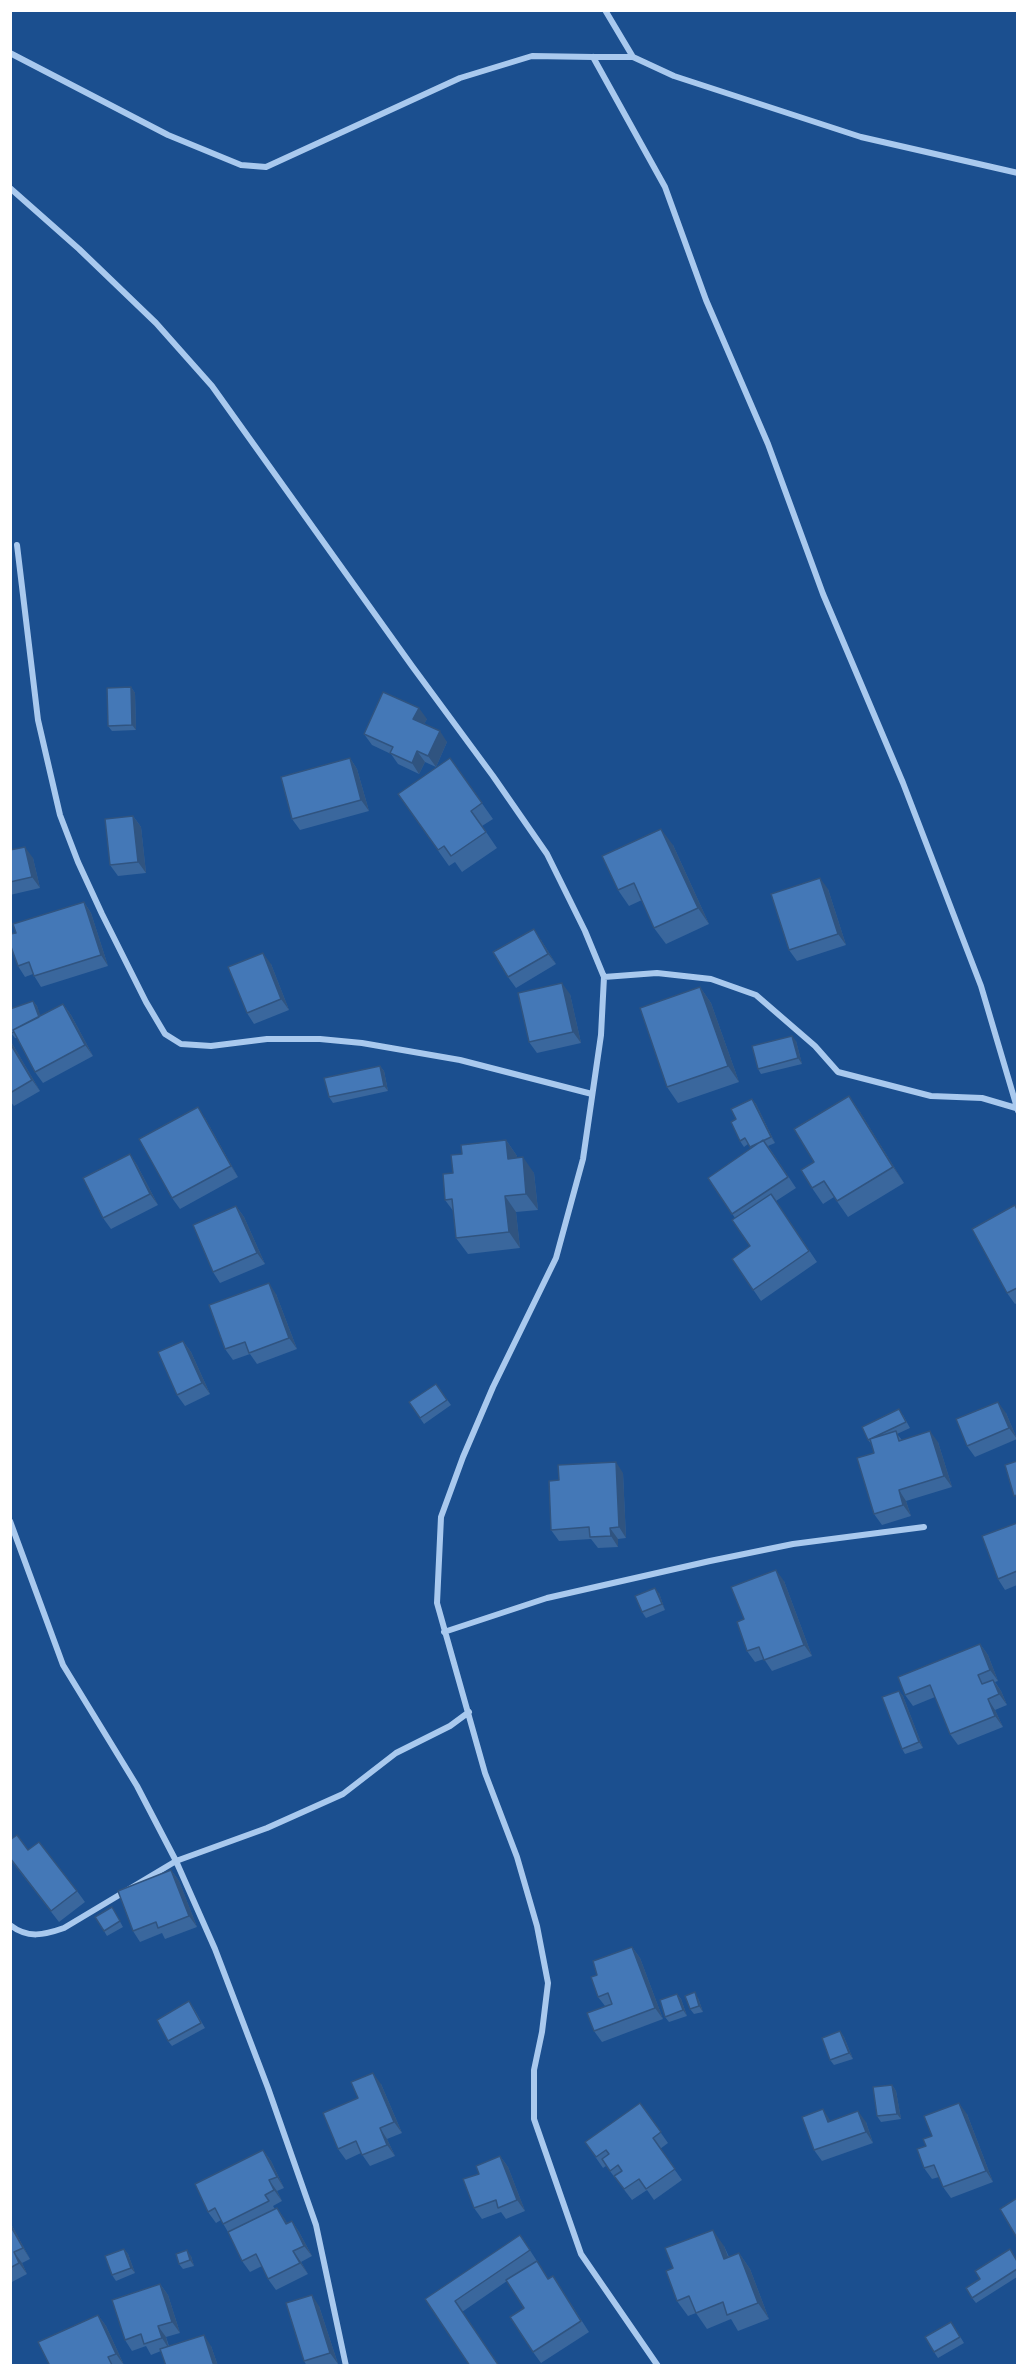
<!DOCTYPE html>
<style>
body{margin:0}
#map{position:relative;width:1028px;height:2376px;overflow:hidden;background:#1b4f8f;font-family:"Noto Sans",sans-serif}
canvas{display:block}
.frame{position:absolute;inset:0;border:12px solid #fff;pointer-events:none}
</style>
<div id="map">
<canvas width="1028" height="2376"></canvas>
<div class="frame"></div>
</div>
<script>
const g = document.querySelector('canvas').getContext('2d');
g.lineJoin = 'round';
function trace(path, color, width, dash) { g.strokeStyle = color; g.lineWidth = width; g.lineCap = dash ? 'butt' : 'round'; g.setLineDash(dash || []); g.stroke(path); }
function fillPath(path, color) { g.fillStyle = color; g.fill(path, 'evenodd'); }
trace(new Path2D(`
 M605 10 633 57
 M10 53 168 135 241 165 266 167 460 78 532 56 593 57H633L674 76 861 137 1018 173
 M593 57 665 187 706 300 768 444 823 594 903 783 981 986 1018 1111
 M10 188 79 249 156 323 212 386 412 666 493 776 547 854 585 931 604 977 601 1035 583 1159 556 1258 493 1387 463 1457 441 1517 437 1603 485 1773 517 1857 537 1926 548 1983 542 2032 534 2070V2119L581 2254 658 2366
 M17 545 38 720 60 815 78 862 102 914 146 1002 165 1034 181 1044 211 1046 267 1039H320L362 1043 460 1060 592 1094
 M604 977 657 973 711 979 756 995 815 1046 838 1072 931 1096 982 1098 1016 1108
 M10 1521 63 1665 137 1786 176 1861 215 1949 268 2088 316 2225 346 2366
 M444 1632 547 1598 710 1561 793 1544 924 1527
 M10 1925C28 1939 44 1935 64 1928L176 1861 267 1828 343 1794 396 1753 450 1726 469 1712`), '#a9c9ee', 6);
fillPath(new Path2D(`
 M131 687 135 693 136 730 112 731 108 726Z
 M427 719 424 724 447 742 436 767 425 762 419 774 398 764 391 754 372 745 364 734Z
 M350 758 357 769 369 811 300 830 292 819Z
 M450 758 493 819 482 826 497 848 462 872 455 862 449 866 398 794Z
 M133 816 141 827 146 873 118 876 110 865Z
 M673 845 709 924 666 944 654 928 642 900 629 906 618 890Z
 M10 850 33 858 40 888 10 895Z
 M828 889 846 945 797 961 789 950Z
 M84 902 91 913 108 966 41 987 33 974 25 977 18 966 16 933Z
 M541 940 556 964 516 988 508 977Z
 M271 964 289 1010 254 1024 247 1013Z
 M700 987 711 1003 739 1082 678 1103 667 1087Z
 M570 994 581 1043 537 1053 529 1042Z
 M33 1001 37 1006 40 1016 63 1004 71 1015 93 1056 43 1083 35 1072 17 1038H15L11 1033Z
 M10 1040 40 1091 14 1106 10 1101Z
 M796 1041 802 1064 761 1074 758 1069Z
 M380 1066 384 1071 388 1091 333 1103 329 1097Z
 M849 1096 860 1112 904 1183 848 1217 834 1197 823 1204 812 1188 814 1162Z
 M752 1099 756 1104 775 1143 768 1146 796 1188 776 1201 817 1262 761 1301 732 1259 750 1246 735 1218 708 1178 751 1149 748 1144 744 1147 740 1141 736 1119Z
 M205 1118 238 1177 180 1209 172 1198Z
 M506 1140 517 1156V1158L534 1173 538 1210 516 1212 520 1248 468 1254 456 1238 454 1212 445 1200 453 1173 462 1154Z
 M130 1154 137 1165 158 1205 111 1229 103 1218Z
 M236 1206 244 1217 265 1264 220 1283 213 1272Z
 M1017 1209V1303L1015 1304 1007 1293Z
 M276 1294 297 1349 257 1364 250 1354 233 1360 225 1349Z
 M183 1341 191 1352 210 1394 185 1406 177 1395Z
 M436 1384 451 1405 424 1424 409 1402Z
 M1006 1413 1017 1439 975 1457 967 1446Z
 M903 1415 910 1428 897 1434 902 1440 938 1442 952 1487 906 1501 911 1516 882 1525 874 1514V1453L872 1445 868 1440Z
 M623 1473 626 1538 618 1539V1547L598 1548 591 1539 559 1541 551 1530 559 1480Z
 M1017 1523V1585L1005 1590 998 1579Z
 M784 1581 812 1656 772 1671 764 1659 755 1662 747 1651 744 1619Z
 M659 1593 665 1610 646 1618 642 1612Z
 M980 1644 988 1655 998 1681 995 1682 1001 1691 1007 1705 995 1710 1003 1727 958 1745 950 1734 935 1697 913 1706 905 1695Z
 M899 1691 903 1696 923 1748 905 1754 902 1749Z
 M10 1840 28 1850 77 1891 85 1902 59 1922 10 1859Z
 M171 1870 179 1881 197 1927 165 1939 162 1933 140 1942 133 1931Z
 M112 1907 123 1927 107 1936 104 1931Z
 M632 1947 640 1958 663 2019 602 2042 594 2031 605 2006 598 1997 597 1975Z
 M677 1994 681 1999 687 2016 669 2022 665 2017Z
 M698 1998 703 2012 694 2014 690 2009Z
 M193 2007 205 2028 172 2046 168 2041Z
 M840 2031 844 2037 853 2059 834 2065 830 2060Z
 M381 2084 402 2133 387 2139 395 2156 370 2166 361 2153 346 2160 338 2149 358 2098Z
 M892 2085 896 2091 901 2119 881 2122 877 2116Z
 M640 2103 668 2143 660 2149 682 2180 654 2200 647 2190 632 2200 606 2166 603 2168 585 2142Z
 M967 2114 993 2182 951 2198 943 2187 939 2177 932 2179 924 2168 926 2146 932 2136Z
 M831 2121 866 2122 873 2143 822 2161 814 2150Z
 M263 2150 271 2161 284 2188 277 2191 282 2201 273 2206 275 2209 277 2208 287 2223 292 2221 299 2232 312 2256 301 2262 308 2274 276 2290 268 2279 262 2266 250 2272 242 2261 228 2232 221 2220 216 2223 208 2212Z
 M500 2156 508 2167 525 2211 506 2219 501 2212 482 2219 474 2208 479 2174Z
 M10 2222 30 2259 22 2263 27 2274 10 2283Z
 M520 2235 548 2278 560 2287 589 2332 541 2363 533 2352 524 2308 507 2281 462 2312 425 2299Z
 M724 2246 729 2257 739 2253 750 2269 769 2319 738 2331 731 2319 707 2329 696 2313 688 2316 677 2301Z
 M124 2249 128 2254 135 2273 116 2281 112 2275Z
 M191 2256 194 2266 183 2269 179 2264Z
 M1017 2260V2277L976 2303 972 2298 980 2279Z
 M160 2284 168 2295 180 2333 166 2337 169 2346H211L218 2366H166L161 2351 151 2355 146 2346 132 2351 125 2340Z
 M319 2306 338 2364 332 2366H307L304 2361Z
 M98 2315 106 2326 124 2365 50 2366Z
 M955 2328 964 2343 938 2358 934 2352Z`), '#3a679d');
fillPath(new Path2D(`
 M131 687 135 693 136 730 132 725Z
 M419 708 427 719 421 730 413 719Z
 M440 731 447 742 436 767 428 756Z
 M417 751 425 762 419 774 412 763Z
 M350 758 357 769 369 811 361 800Z
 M133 816 141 827 146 873 138 862Z
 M661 829 673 845 709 924 698 908Z
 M25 847 33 858 40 888 32 877Z
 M820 878 828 889 846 945 838 934Z
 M84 902 91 913 108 966 101 955Z
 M534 929 541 940 556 964 548 954Z
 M263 953 271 964 289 1010 281 999Z
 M562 983 570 994 581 1043 573 1032Z
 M700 987 711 1003 739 1082 728 1066Z
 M33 1001 37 1006 45 1027 41 1021Z
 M63 1004 71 1015 93 1056 85 1045Z
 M792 1036 796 1041 802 1064 798 1058Z
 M10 1040 40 1091 32 1080 10 1043Z
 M380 1066 384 1071 388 1091 384 1086Z
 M849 1096 860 1112 904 1183 893 1167Z
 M752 1099 756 1104 775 1143 771 1137Z
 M198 1107 205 1118 238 1177 231 1166Z
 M506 1140 517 1156 519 1175 508 1159Z
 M130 1154 137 1165 158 1205 150 1194Z
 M523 1157 534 1173 538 1210 526 1194Z
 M505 1196 516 1212 520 1248 509 1232Z
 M236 1206 244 1217 265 1264 257 1253Z
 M269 1283 276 1294 297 1349 289 1338Z
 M183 1341 191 1352 210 1394 202 1383Z
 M998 1402 1006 1413 1017 1439 1009 1428Z
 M930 1431 938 1442 952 1487 944 1476Z
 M616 1462 623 1473 626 1538 619 1527Z
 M899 1490 906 1501 911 1516 903 1505Z
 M610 1528 618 1539V1547L611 1536Z
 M776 1570 784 1581 812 1656 804 1645Z
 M655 1588 659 1593 665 1610 662 1604Z
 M980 1644 988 1655 998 1681 990 1670Z
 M993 1680 1001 1691 1007 1705 999 1694Z
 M899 1691 903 1696 923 1748 919 1742Z
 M988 1699 995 1710 1003 1727 995 1716Z
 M171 1870 179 1881 197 1927 189 1916Z
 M632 1947 640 1958 663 2019 655 2008Z
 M695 1992 698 1998 703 2012 699 2006Z
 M677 1994 681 1999 687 2016 683 2010Z
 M840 2031 844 2037 853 2059 849 2053Z
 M373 2073 381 2084 402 2133 394 2122Z
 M892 2085 896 2091 901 2119 897 2114Z
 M959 2103 967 2114 993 2182 986 2171Z
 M823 2109 830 2120 836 2133 828 2122Z
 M858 2111 866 2122 873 2143 866 2132Z
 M380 2128 387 2139 395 2156 387 2145Z
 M263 2150 271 2161 284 2188 277 2177Z
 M500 2156 508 2167 525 2211 517 2200Z
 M269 2180 277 2191 282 2201 274 2190Z
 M277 2208 285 2219 293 2235 286 2224Z
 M292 2221 299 2232 312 2256 304 2246Z
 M10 2222 30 2259 23 2248 10 2225Z
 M713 2230 724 2246 735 2275 724 2259Z
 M124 2249 128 2254 135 2273 131 2268Z
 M187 2250 191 2256 194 2266 190 2260Z
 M293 2251 301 2262 308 2274 300 2263Z
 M14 2252 22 2263 27 2274 19 2263Z
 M739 2253 750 2269 769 2319 758 2303Z
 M160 2284 168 2295 180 2333 172 2322Z
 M312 2295 319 2306 338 2364 330 2353Z
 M98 2315 106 2326 124 2365 116 2354Z
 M158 2326 166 2337 169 2349 162 2338Z
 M204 2335 211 2346 218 2366H214Z`), '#305480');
const building = new Path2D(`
 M131 687 132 725 108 726 107 688Z
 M383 692 419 708 413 719 440 731 428 756 417 751 412 763 390 753 393 747 364 734Z
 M350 758 361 800 292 819 281 777Z
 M450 758 482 803 471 811 486 832 451 856 444 846 438 850 398 794Z
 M133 816 138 862 110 865 105 819Z
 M661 829 698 908 654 928 634 883 618 890 602 856Z
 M25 847 32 877 10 882V850Z
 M820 878 838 934 789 950 771 894Z
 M84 902 101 955 34 976 29 962 18 966 10 944V934L16 933 13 924Z
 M534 929 548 954 508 977 493 952Z
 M263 953 281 999 247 1013 228 967Z
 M562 983 573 1032 529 1042 518 993Z
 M700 987 728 1066 667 1087 640 1008Z
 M33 1001 39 1017 13 1030 14 1032 11 1033 10 1031V1009Z
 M63 1004 85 1045 35 1072 13 1030Z
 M792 1036 798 1058 758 1069 752 1046Z
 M10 1043 32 1080 10 1093Z
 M380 1066 384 1086 329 1097 324 1078Z
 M849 1096 893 1167 837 1201 824 1181 812 1188 801 1170 814 1162 794 1129Z
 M752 1099 771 1137 750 1147 745 1138 740 1141 731 1122 736 1119 731 1109Z
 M198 1107 231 1166 172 1198 139 1139Z
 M506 1140 508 1159 523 1157 526 1194 505 1196 509 1232 456 1238 452 1199 445 1200 443 1174 453 1173 451 1155 462 1154 461 1145Z
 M763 1140 788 1177 732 1214 708 1178Z
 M130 1154 150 1194 103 1218 83 1178Z
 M771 1194 809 1251 753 1290 732 1259 750 1246 732 1220Z
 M1015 1205 1017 1210V1288L1007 1293 972 1229Z
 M236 1206 257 1253 213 1272 193 1225Z
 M269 1283 289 1338 249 1353 245 1342 225 1349 209 1305Z
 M183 1341 202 1383 177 1395 158 1352Z
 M436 1384 447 1400 420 1418 409 1402Z
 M998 1402 1009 1428 967 1446 956 1419Z
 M899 1409 906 1422 868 1440 862 1427Z
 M896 1431 899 1441 930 1431 944 1476 899 1490 903 1505 874 1514 857 1458 874 1453 870 1439Z
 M1017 1461V1495L1014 1496 1005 1465Z
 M616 1462 619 1527 610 1528 611 1536 590 1537 589 1527 551 1530 549 1481 559 1480 558 1465Z
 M1017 1523V1571L998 1579 982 1536Z
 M776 1570 804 1645 764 1660 759 1647 747 1651 737 1622 744 1619 731 1587Z
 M655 1588 662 1604 642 1612 635 1596Z
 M980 1644 990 1670 978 1675 982 1684 993 1680 999 1694 988 1699 995 1716 950 1734 930 1685 905 1695 898 1677Z
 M899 1691 919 1742 902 1749 882 1697Z
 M17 1835 28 1850 39 1842 77 1891 51 1911 10 1858V1840Z
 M171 1870 189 1916 158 1928 156 1922 133 1931 118 1891Z
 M112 1907 120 1921 104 1931 95 1917Z
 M632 1947 655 2008 594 2031 587 2013 612 2004 608 1993 598 1997 591 1977 597 1975 593 1961Z
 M695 1992 699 2006 690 2009 685 1996Z
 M677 1994 683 2010 665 2017 660 2000Z
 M189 2001 201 2023 168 2041 157 2020Z
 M840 2031 849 2053 830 2060 822 2038Z
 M373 2073 394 2122 380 2128 387 2145 362 2155 356 2141 338 2149 323 2113 358 2098 351 2082Z
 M892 2085 897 2114 877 2116 873 2087Z
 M640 2103 661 2132 653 2138 675 2169 646 2189 639 2179 624 2189 614 2176 622 2171 618 2165 610 2171 602 2159 609 2154 606 2150 596 2157 585 2142Z
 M959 2103 986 2171 943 2187 934 2165 924 2168 917 2149 926 2146 923 2139 932 2136 924 2116Z
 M823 2109 828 2122 858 2111 866 2132 814 2150 802 2117Z
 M263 2150 277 2177 269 2180 274 2190 265 2195 269 2201 223 2224 215 2208 208 2212 195 2184Z
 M500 2156 517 2200 498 2208 496 2200 474 2208 463 2179 479 2174 476 2166Z
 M1017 2198V2238L1000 2209Z
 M277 2208 286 2224 292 2221 304 2246 293 2251 300 2263 268 2279 256 2254 242 2261 228 2232Z
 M10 2225 23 2248 14 2252 19 2263 10 2268Z
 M713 2230 724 2259 739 2253 758 2303 727 2315 723 2302 696 2313 689 2296 677 2301 666 2271 673 2268 665 2248Z
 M520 2235 530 2250 455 2301 499 2366H470L425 2299Z
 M124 2249 131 2268 112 2275 105 2256Z
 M1010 2249 1017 2261V2269L972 2298 966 2288 980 2279 975 2271Z
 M187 2250 190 2260 179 2264 176 2254Z
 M537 2261 548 2279 553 2276 581 2321 533 2352 510 2317 524 2308 506 2280Z
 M160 2284 172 2322 158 2326 162 2338 144 2344 141 2334 125 2340 112 2300Z
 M312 2295 330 2353 304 2361 286 2303Z
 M98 2315 116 2354 108 2357 112 2365 50 2366 38 2342Z
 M951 2322 960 2337 934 2352 925 2337Z
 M204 2335 214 2366H166L160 2349Z`);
fillPath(building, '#4478b7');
trace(building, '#305480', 1.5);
</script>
